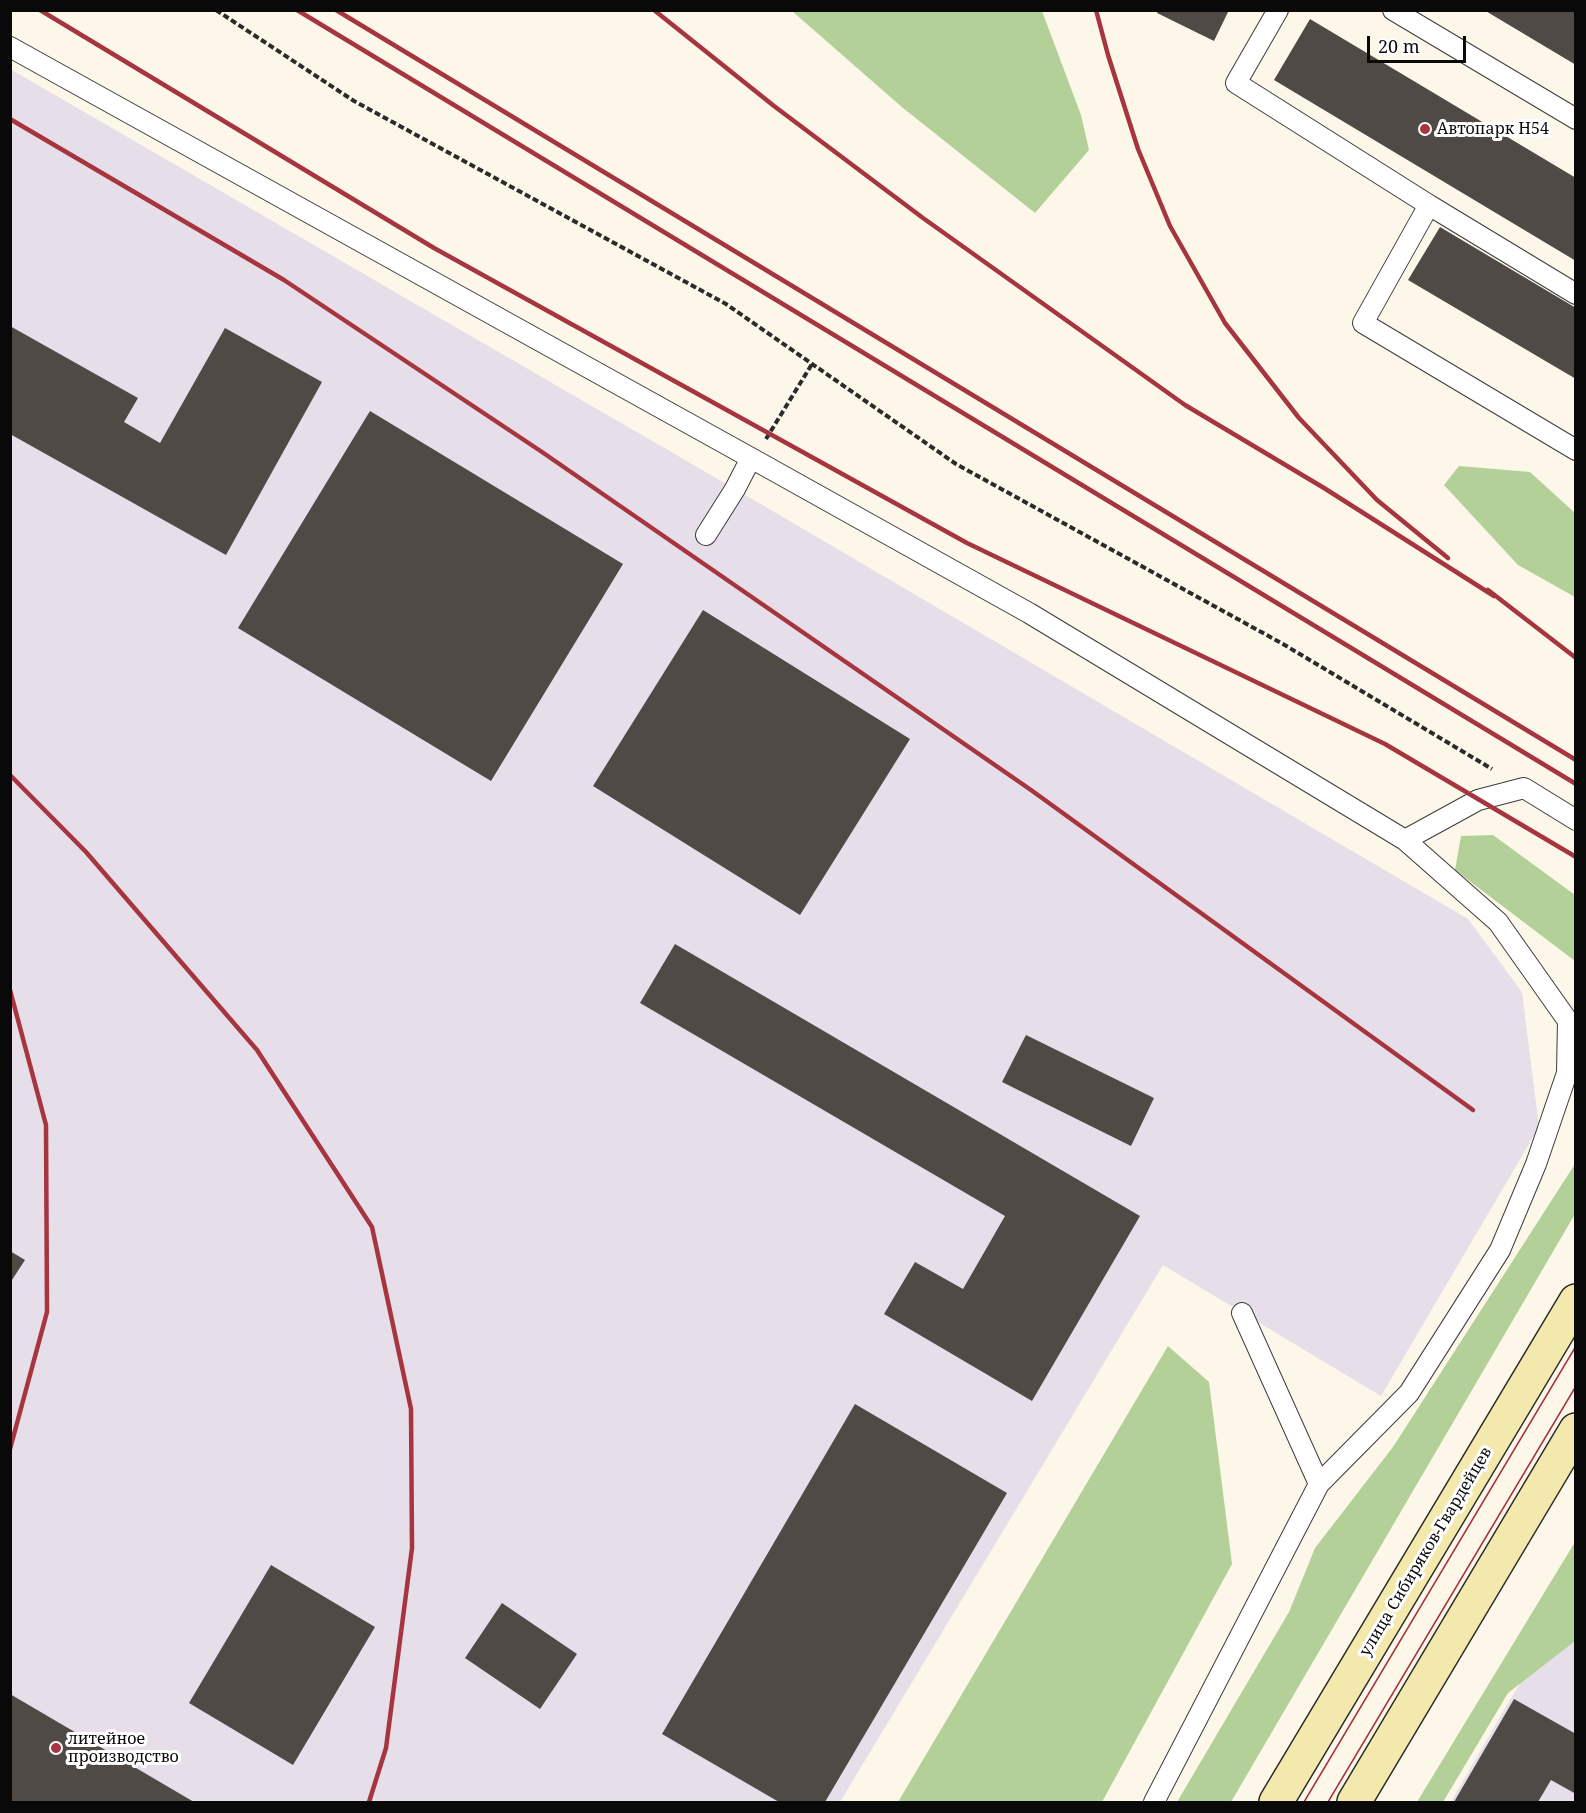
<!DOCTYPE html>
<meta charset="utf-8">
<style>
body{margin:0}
#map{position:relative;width:1586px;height:1813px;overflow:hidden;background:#fcf7e9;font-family:"Noto Serif",serif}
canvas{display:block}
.frame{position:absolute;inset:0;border:12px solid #090909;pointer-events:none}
.scale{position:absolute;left:1367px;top:36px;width:99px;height:27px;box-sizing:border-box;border:3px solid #090909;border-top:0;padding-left:8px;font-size:18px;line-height:21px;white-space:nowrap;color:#090909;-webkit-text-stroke:4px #fff;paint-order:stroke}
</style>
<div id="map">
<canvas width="1586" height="1813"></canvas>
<div class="frame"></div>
<div class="scale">20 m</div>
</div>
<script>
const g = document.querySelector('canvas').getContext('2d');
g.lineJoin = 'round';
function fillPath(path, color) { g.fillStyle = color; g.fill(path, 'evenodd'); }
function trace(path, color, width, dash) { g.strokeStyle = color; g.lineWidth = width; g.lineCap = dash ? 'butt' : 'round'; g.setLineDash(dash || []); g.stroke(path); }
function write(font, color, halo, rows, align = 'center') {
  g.font = font + ' "Noto Serif",serif'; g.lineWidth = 6; g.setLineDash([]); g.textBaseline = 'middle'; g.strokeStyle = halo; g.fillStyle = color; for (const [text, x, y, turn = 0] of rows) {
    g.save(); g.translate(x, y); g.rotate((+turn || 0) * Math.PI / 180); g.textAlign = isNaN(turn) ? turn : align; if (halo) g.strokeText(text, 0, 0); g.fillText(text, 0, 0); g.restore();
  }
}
fillPath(new Path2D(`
 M10 69 735 489 1468 919 1522 992 1539 1127 1381 1396 1163 1265 840 1802H11Z
 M1575 1595V1802H1451L1511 1698Z`), '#e6dee8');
fillPath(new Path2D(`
 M792 11H1042L1081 115 1089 150 1035 213 903 108Z
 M1459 466 1530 472 1575 513V597L1518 565 1444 485Z
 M1493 835 1575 895V961L1455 870 1461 836Z
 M1575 1164V1214L1231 1802H1177L1289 1612 1315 1548 1393 1447Z
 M1168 1346 1209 1382 1232 1564 1102 1802H898Z
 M1575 1542V1641L1508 1693 1443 1802H1417Z`), '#b4d099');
fillPath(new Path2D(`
 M1158 10H1229L1214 41 1157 13Z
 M1484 10H1576V65Z
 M1310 19 1576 178V261L1274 80Z
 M1440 227 1576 308V379L1408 280Z
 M10 326 138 398 124 422 160 443 225 328 322 382 226 555 10 434Z
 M370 411 623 564 491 781 238 628Z
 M703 610 910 739 800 915 593 786Z
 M675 944 1140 1216 1032 1401 884 1314 915 1262 963 1289 1005 1216 640 1003Z
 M1026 1035 1154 1098 1131 1146 1002 1082Z
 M10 1251 25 1260 10 1283Z
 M855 1404 1007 1493 825 1802H779L662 1734Z
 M271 1565 375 1627 293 1765 189 1703Z
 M502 1603 577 1654 540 1709 465 1658Z
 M10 1694 194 1802H10Z
 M1514 1699 1576 1734V1794L1551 1780 1538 1802H1454Z`), '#504a47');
const lane = new Path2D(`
 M1278 10 1236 83 1429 205
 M1393 10 1576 119
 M10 47 751 458 735 489 706 535
 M1576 294 1429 205 1363 323 1576 450
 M751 458 1029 613 1405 840 1498 922 1568 1021 1567 1073 1536 1164 1500 1250 1409 1393 1319 1484
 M1405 840 1478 800 1524 788 1576 820
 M1154 1802 1319 1484 1242 1313`);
const secondary = new Path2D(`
 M1276 1802 1576 1301
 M1354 1802 1576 1430`);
trace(lane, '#3c3c3c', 22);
trace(secondary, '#2b2b2b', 36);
trace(new Path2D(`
 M216 10 354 101 726 304 956 464 1283 644 1492 769
 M766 439 812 364`), '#2b2b2b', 4, [6, 3]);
trace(lane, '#fff', 20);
trace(secondary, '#f4e9ac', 33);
trace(new Path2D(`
 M1304 1802 1576 1346
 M1328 1802 1576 1386`), '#a6353f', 1.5);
trace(new Path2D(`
 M40 10 434 248 967 543 1385 744 1576 857
 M297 10 1576 784
 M336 10 1576 760
 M654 10 774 106 923 218 1185 405 1324 488 1494 596
 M1096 10 1108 55 1138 149 1170 226 1225 323 1299 418 1377 500 1448 558
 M10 119 284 280 542 452 1031 790 1473 1110
 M1488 590 1576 658
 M10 775 86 852 257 1050 372 1227 411 1409 412 1548 386 1748 369 1802
 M10 990 46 1125 47 1312 10 1449`), '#a6353f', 4.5);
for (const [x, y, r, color] of [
 [1425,129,6,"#a6353f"],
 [56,1748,6,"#a6353f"]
]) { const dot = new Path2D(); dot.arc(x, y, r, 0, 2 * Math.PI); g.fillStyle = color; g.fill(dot); trace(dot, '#fff', 2); }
write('16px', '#090909', '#fff', [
 ["Автопарк Н54",1437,129],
 ["литейное",68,1739],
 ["производство",68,1757]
], 'left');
write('16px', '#090909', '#fff', [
 ["улица Сибиряков-Гвардейцев",1426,1552,-59]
]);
</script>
